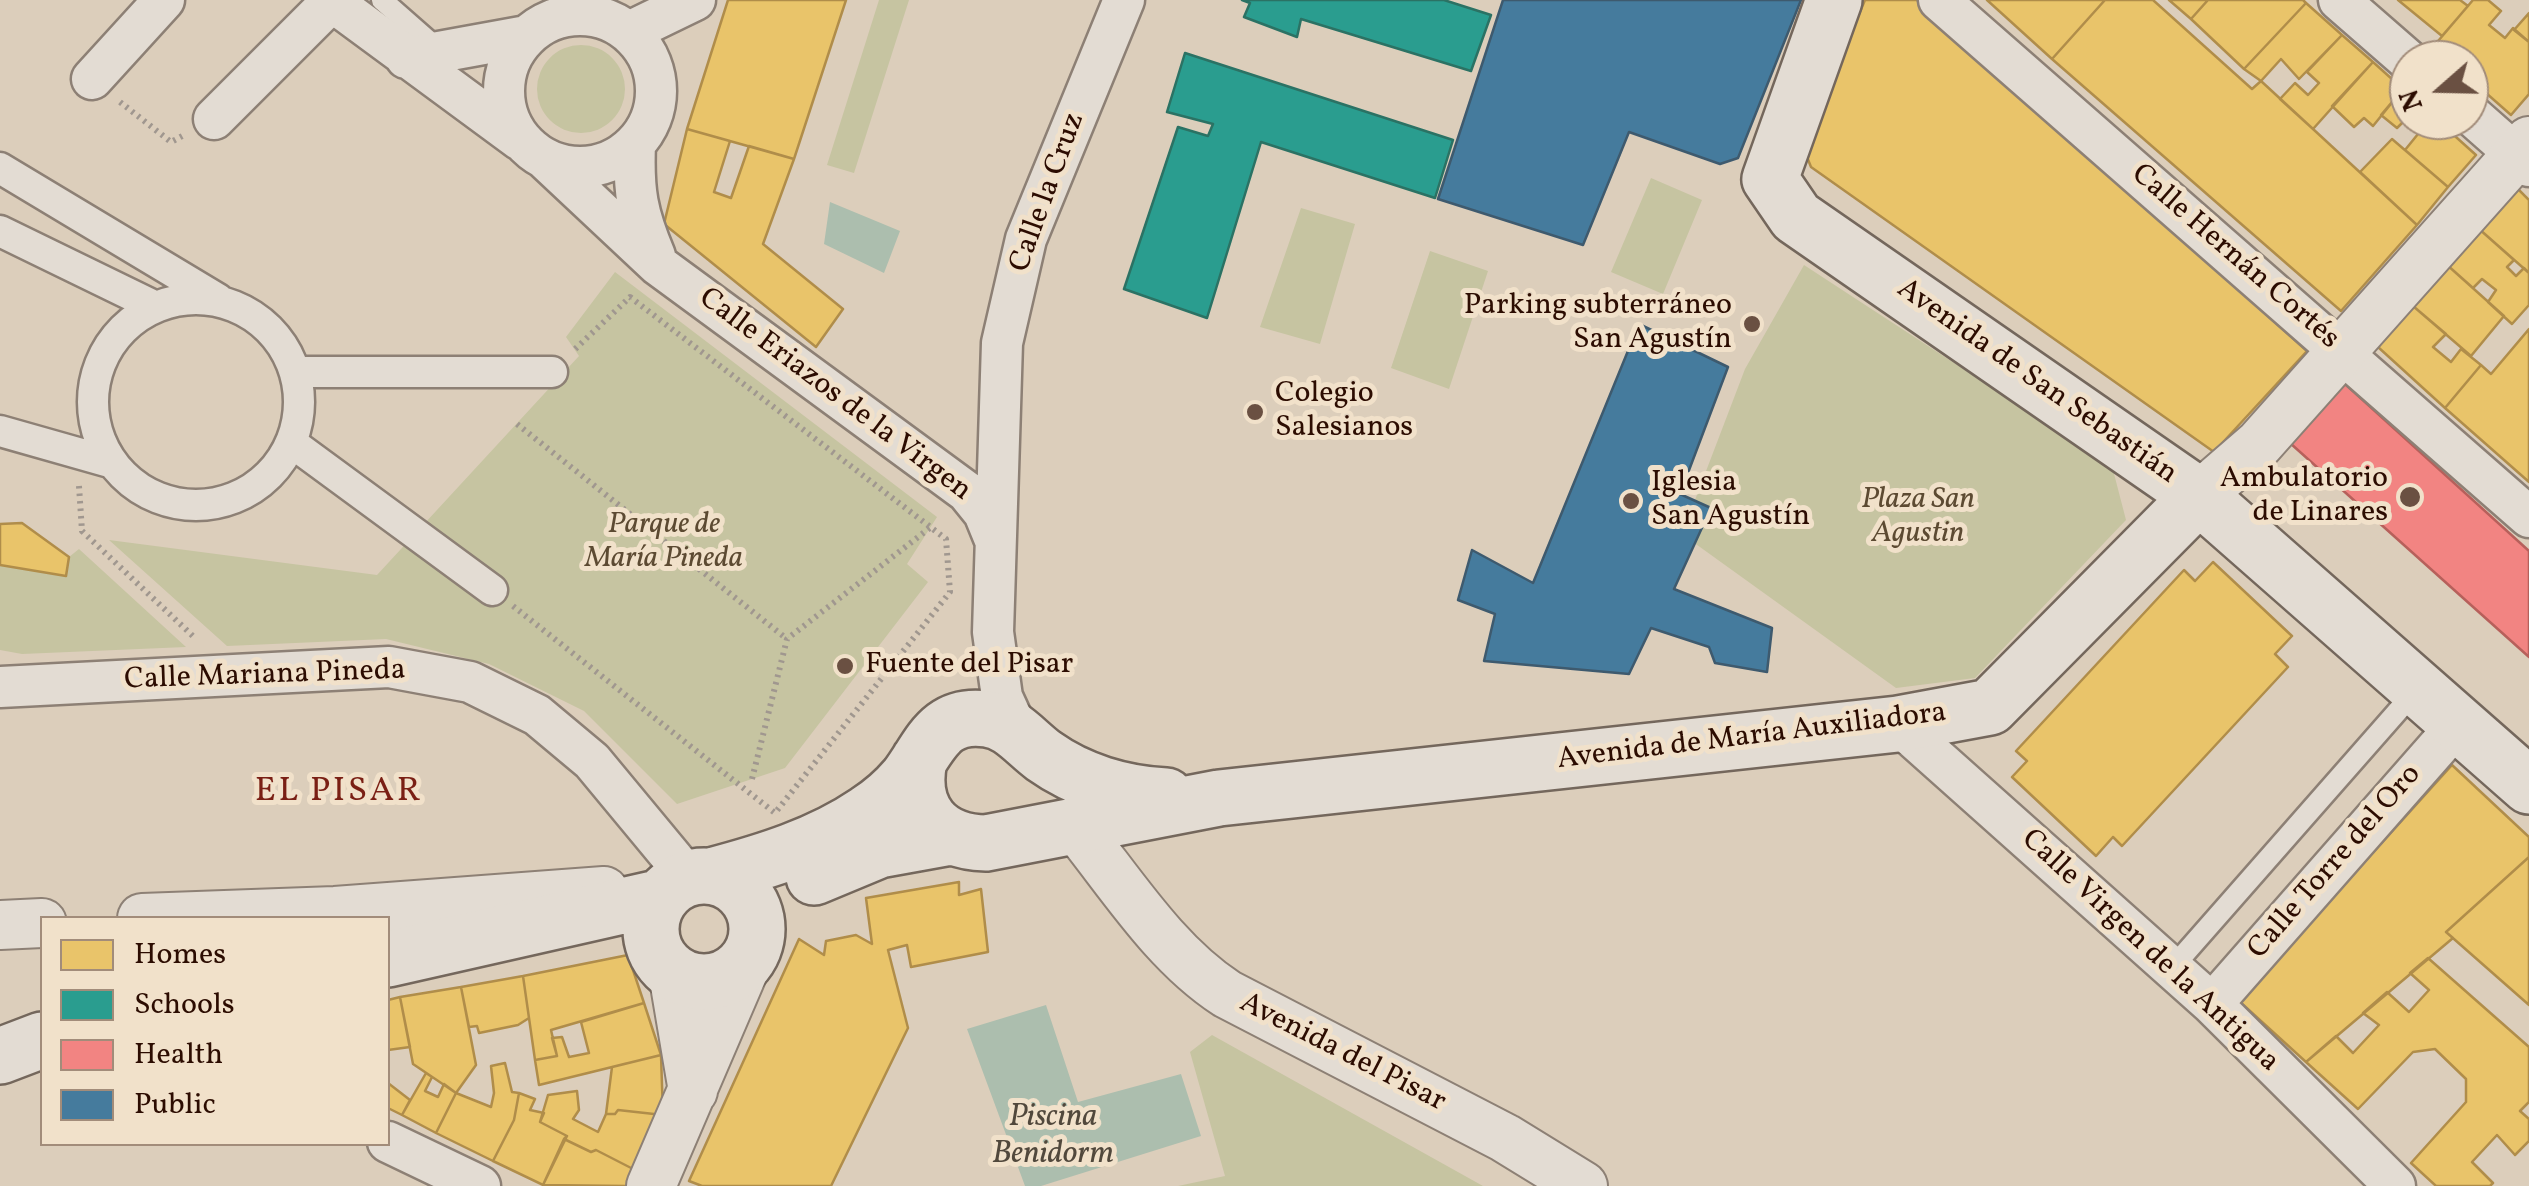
<!DOCTYPE html>
<meta charset="utf-8">
<style>
body{margin:0}
#map{position:relative;width:2529px;height:1186px;overflow:hidden;background:#dccebb;font-family:Vollkorn,serif}
canvas{display:block}
.legend{position:absolute;left:40px;top:916px;width:350px;height:230px;box-sizing:border-box;background:#f1e1ca;border:2px solid #a28c7a;margin:0;padding:12px 18px;list-style:none;font-size:30px;color:#2c0c01}
.legend li{display:flex;align-items:center;gap:20px;height:50px}
.legend b{width:50px;border:2px solid #a28c7a}
.north{position:absolute;left:2389px;top:40px;width:100px;height:100px;box-sizing:border-box;background:#f1e1ca;border:2px solid #a28c7a;border-radius:50%;rotate:250deg;font-size:28px;font-weight:700;line-height:40px;text-align:center;color:#2c0c01}
.north::after{content:'';display:block;margin:auto;width:35px;height:45px;background:#6a5042;clip-path:polygon(50% 0,100% 100%,50% 72%,0 100%)}
</style>
<div id="map">
<canvas width="2529" height="1186"></canvas>
<ul class="legend">
<li><b style="height:28px;background:#e9c46a"></b>Homes</li>
<li><b style="height:28px;background:#2a9d8f"></b>Schools</li>
<li><b style="height:28px;background:#f28482"></b>Health</li>
<li><b style="height:28px;background:#457b9d"></b>Public</li>
</ul>
<div class="north">N</div>
</div>
<script>
const g = document.querySelector('canvas').getContext('2d');
g.lineJoin = 'round';
function fillPath(path, color) { g.fillStyle = color; g.fill(path, 'evenodd'); }
function trace(path, color, width, dash) { g.strokeStyle = color; g.lineWidth = width; g.lineCap = dash ? 'butt' : 'round'; g.setLineDash(dash || []); g.stroke(path); }
function write(font, color, halo, rows, align = 'center') {
  g.font = font + ' Vollkorn,serif'; g.lineWidth = 10; g.setLineDash([]); g.textBaseline = 'middle'; g.strokeStyle = halo; g.fillStyle = color; for (const [text, x, y, turn = 0] of rows) {
    g.save(); g.translate(x, y); g.rotate((+turn || 0) * Math.PI / 180); g.textAlign = isNaN(turn) ? turn : align; if (halo) g.strokeText(text, 0, 0); g.fillText(text, 0, 0); g.restore();
  }
}
fillPath(new Path2D(`
 M879 0H909L854 173 827 165Z
 M537 89a44 44 0 1 1 88 0a44 44 0 1 1-88 0Z
 M1651 178 1702 200 1663 294 1611 272Z
 M1301 208 1355 224 1320 344 1260 327Z
 M1430 251 1488 271 1449 389 1391 368Z
 M1804 265 2112 466 2126 520 1975 678 1896 688 1693 542 1711 509 1695 500 1745 369Z
 M615 272 937 517 907 564 928 582 785 768 677 804 584 711 489 664 386 639 227 646 109 540 377 575 579 356 566 337Z
 M79 549 186 647 22 654 0 650V565L66 576 69 557Z
 M1212 1035 1483 1186H1178L1225 1176 1190 1052Z`), '#c6c4a1');
fillPath(new Path2D(`
 M830 202 900 231 884 273 824 244Z
 M1046 1005 1078 1102 1181 1074 1201 1136 1041 1186H1025L967 1029Z`), '#acbeae');
const homes = new Path2D(`
 M728 0H846L794 159 687 129Z
 M1865 0H1917L2307 351 2214 452 1811 167 1803 147Z
 M1987 0H2105L2052 59Z
 M2105 0H2153L2252 89 2261 81 2417 225 2341 311 2052 59Z
 M2169 0H2208L2191 19Z
 M2208 0H2303L2306 3 2244 69 2191 19Z
 M2398 0H2460L2468 6 2442 36Z
 M2473 0H2488L2501 11 2489 25 2505 38 2513 28 2529 42V94L2511 115 2469 78V60H2448L2433 47Z
 M2306 3 2342 35 2299 79 2281 59 2261 81 2244 69Z
 M2529 13V42L2514 30Z
 M2342 35 2373 62 2313 129 2280 99 2295 83 2308 95 2319 83 2307 72Z
 M2373 62 2403 89 2373 126 2364 118 2354 127 2332 106Z
 M2403 89 2409 95V120H2437L2476 155 2448 187 2405 150 2418 134 2404 121 2397 128 2381 115Z
 M687 129 730 141 714 192 731 198 749 146 794 159 763 244 843 309 816 347 664 224Z
 M2392 139 2448 187 2417 225 2360 172Z
 M2515 186 2529 200V273L2478 228Z
 M2478 228 2514 260 2507 267 2516 276 2524 268 2529 273V305L2512 324 2488 302 2496 290 2482 279 2473 288 2446 264Z
 M2446 264 2504 316 2471 356 2413 306Z
 M2413 306 2446 334 2433 347 2451 362 2461 349 2481 365 2445 408 2378 347Z
 M2529 329V482L2445 408 2481 365 2491 374Z
 M22 523 69 557 66 576 0 565V524Z
 M2213 562 2292 636 2275 654 2288 667 2122 846 2113 837 2096 856 2012 777 2027 761 2016 751 2184 570 2195 581Z
 M2452 765 2529 837V857L2446 932 2453 938 2306 1062 2239 1001Z
 M2529 857V1005L2446 932Z
 M959 882V895L981 889 988 952 911 967 907 945 888 950 908 1028 831 1186H702L689 1181 799 939 824 955 826 941 856 935 872 944 866 898Z
 M628 955 644 1003 551 1030 557 1056 535 1060 523 976Z
 M2428 958 2529 1047V1102L2520 1111 2529 1119V1141L2515 1155 2497 1135 2472 1162 2493 1183 2490 1186H2436L2411 1163 2466 1102V1079L2435 1049 2413 1052 2358 1109 2306 1062 2336 1036 2353 1053 2379 1025 2363 1013 2387 992 2409 1012 2429 990 2410 973Z
 M523 976 529 1018 518 1025 479 1033 477 1026 469 1027 461 987Z
 M461 987 476 1065 456 1093 413 1064 400 997Z
 M400 997 410 1047 388 1050V1000Z
 M644 1003 661 1055 539 1085 535 1060 557 1056 552 1038 562 1037 569 1057 589 1053 581 1022Z
 M661 1055 663 1115 618 1110 615 1114H606L612 1067Z
 M505 1063 512 1092 519 1093 514 1120 493 1161 436 1133 456 1093 491 1107 494 1093 491 1066Z
 M426 1073 432 1077 425 1091 438 1097 444 1084 456 1093 436 1133 402 1115Z
 M388 1083 410 1100 402 1115 388 1108Z
 M577 1091 579 1110 573 1119 598 1132 606 1114H615L618 1110 663 1115 635 1170 596 1150 591 1152 564 1139 567 1136 540 1122 548 1095Z
 M519 1093 535 1099 530 1110 544 1113 540 1122 567 1136 543 1185 493 1161 514 1120Z
 M564 1139 591 1152 596 1150 635 1170 627 1186 543 1185Z`);
fillPath(homes, '#e9c46a');
trace(homes, '#b08d4a', 2.5);
const schools = new Path2D(`
 M1242 0H1444L1491 15 1471 71 1301 19 1297 37 1244 17 1250 3Z
 M1185 53 1453 140 1435 198 1261 142 1207 318 1124 289 1178 127 1208 136 1213 124 1167 112Z`);
fillPath(schools, '#2a9d8f');
trace(schools, '#2b7264', 2.5);
const health = new Path2D(`
 M2344 383 2529 551V657L2290 443Z`);
fillPath(health, '#f28482');
trace(health, '#b7605b', 2.5);
const public = new Path2D(`
 M1503 0H1801L1738 158 1720 164 1629 132 1583 245 1438 199Z
 M1639 324 1728 367 1680 494 1711 508 1674 589 1772 628 1767 672 1715 663 1709 647 1651 628 1629 674 1484 661 1495 614 1458 600 1472 550 1533 583Z`);
fillPath(public, '#457b9d');
trace(public, '#3e5a6e', 2.5);
const service = new Path2D(`
 M382 0 440 51
 M2172 968 2418 688`);
const pedestrian = new Path2D(`
 M0 168 218 299
 M0 231 154 306
 M93 402a103 103 0 1 1 206 0a103 103 0 1 1-206 0Z
 M296 372H552
 M0 431 113 463
 M292 443 492 590`);
const minor = new Path2D(`
 M330 0 520 140
 M1939 0 2529 517
 M2339 0 2409 61
 M504 91a76 76 0 1 1 152 0a76 76 0 1 1-152 0Z
 M629 32 695 0
 M406 58 527 36
 M92 79 164 0
 M2469 113 2529 166
 M214 119 332 1
 M635 144C633 191 637 213 655 256
 M545 159 658 265 967 492 984 513 995 540
 M0 687 389 667 470 682 537 715 592 761 689 878
 M1898 724 2212 1004 2395 1186
 M1019 734 1002 697 993 632 1002 343 1026 239 1124 0
 M2212 1004 2459 723
 M388 1142 480 1186`);
const tertiary = new Path2D(`
 M2199 496 2259 444 2529 141
 M1074 825C1121 883 1164 953 1227 994L1505 1138 1583 1186
 M142 918 335 911 604 891
 M0 925 42 923
 M673 973 693 1091
 M651 1186 752 951`);
const secondary = new Path2D(`
 M1834 0 1770 179 1796 217 2199 496 2529 786
 M919 760C909 810 936 842 986 843L1219 798 1898 724 1990 707 2199 496
 M651 929a53 53 0 1 1 106 0a53 53 0 1 1-106 0Z
 M711 876C764 862 820 845 867 813 881 804 896 791 907 778 930 748 938 712 987 719 1011 722 1025 742 1044 756 1079 781 1123 794 1166 796
 M814 877 879 850 951 837
 M388 959 662 897
 M0 1056 42 1040`);
trace(service, '#8d8075', 25);
trace(pedestrian, '#8d8075', 35);
trace(minor, '#8d8075', 45);
trace(tertiary, '#8d8075', 52);
trace(secondary, '#74675c', 60);
trace(new Path2D(`
 M120 102 171 142 186 134
 M517 424 787 639
 M79 486 82 531 196 639
 M513 606 775 813 950 592 946 539 630 297 572 352
 M752 779 787 639 931 527`), '#a0978f', 6, [2.5, 5]);
trace(service, '#e3dcd3', 20);
trace(pedestrian, '#e3dcd3', 30);
trace(minor, '#e3dcd3', 40);
trace(tertiary, '#e3dcd3', 48);
trace(secondary, '#e3dcd3', 55);
for (const [x, y, r, color] of [
 [1752,324,10,"#6a5042"],
 [1255,412,10,"#6a5042"],
 [2410,497,12,"#6a5042"],
 [1631,501,10,"#6a5042"],
 [845,666,10,"#6a5042"]
]) { const dot = new Path2D(); dot.arc(x, y, r, 0, 2 * Math.PI); g.fillStyle = color; g.fill(dot); trace(dot, '#f1e1ca', 4); }
write('30px', '#2c0c01', '#f1e1ca', [
 ["Calle la Cruz",1049,193,-70],
 ["Calle Hernán Cortés",2234,258,41],
 ["Avenida de San Sebastián",2036,383,35],
 ["Calle Eriazos de la Virgen",834,396,37],
 ["Calle Mariana Pineda",265,677,-2],
 ["Avenida de María Auxiliadora",1752,738,-7],
 ["Calle Torre del Oro",2336,863,-49],
 ["Calle Virgen de la Antigua",2149,952,43],
 ["Avenida del Pisar",1342,1054,27]
]);
write('30px', '#2c0c01', '#f1e1ca', [
 ["Parking subterráneo",1732,307,"right"],
 ["San Agustín",1732,341,"right"],
 ["Colegio",1275,395],
 ["Salesianos",1275,429],
 ["Ambulatorio",2388,480,"right"],
 ["de Linares",2388,514,"right"],
 ["Iglesia",1651,484],
 ["San Agustín",1651,518],
 ["Fuente del Pisar",865,666]
], 'left');
write('italic 30px', '#5c4a32', '#f1e1ca', [
 ["Plaza San",1918,501],
 ["Agustin",1918,535],
 ["Parque de",664,526],
 ["María Pineda",664,560]
]);
write('italic 32px', '#51483c', '#f1e1ca', [
 ["Piscina",1053,1119],
 ["Benidorm",1053,1156]
]);
g.letterSpacing = '2.5px';
write('35px', '#7a1f14', '#f1e1ca', [
 ["EL PISAR",339,794]
]);
g.letterSpacing = '0px';
</script>
